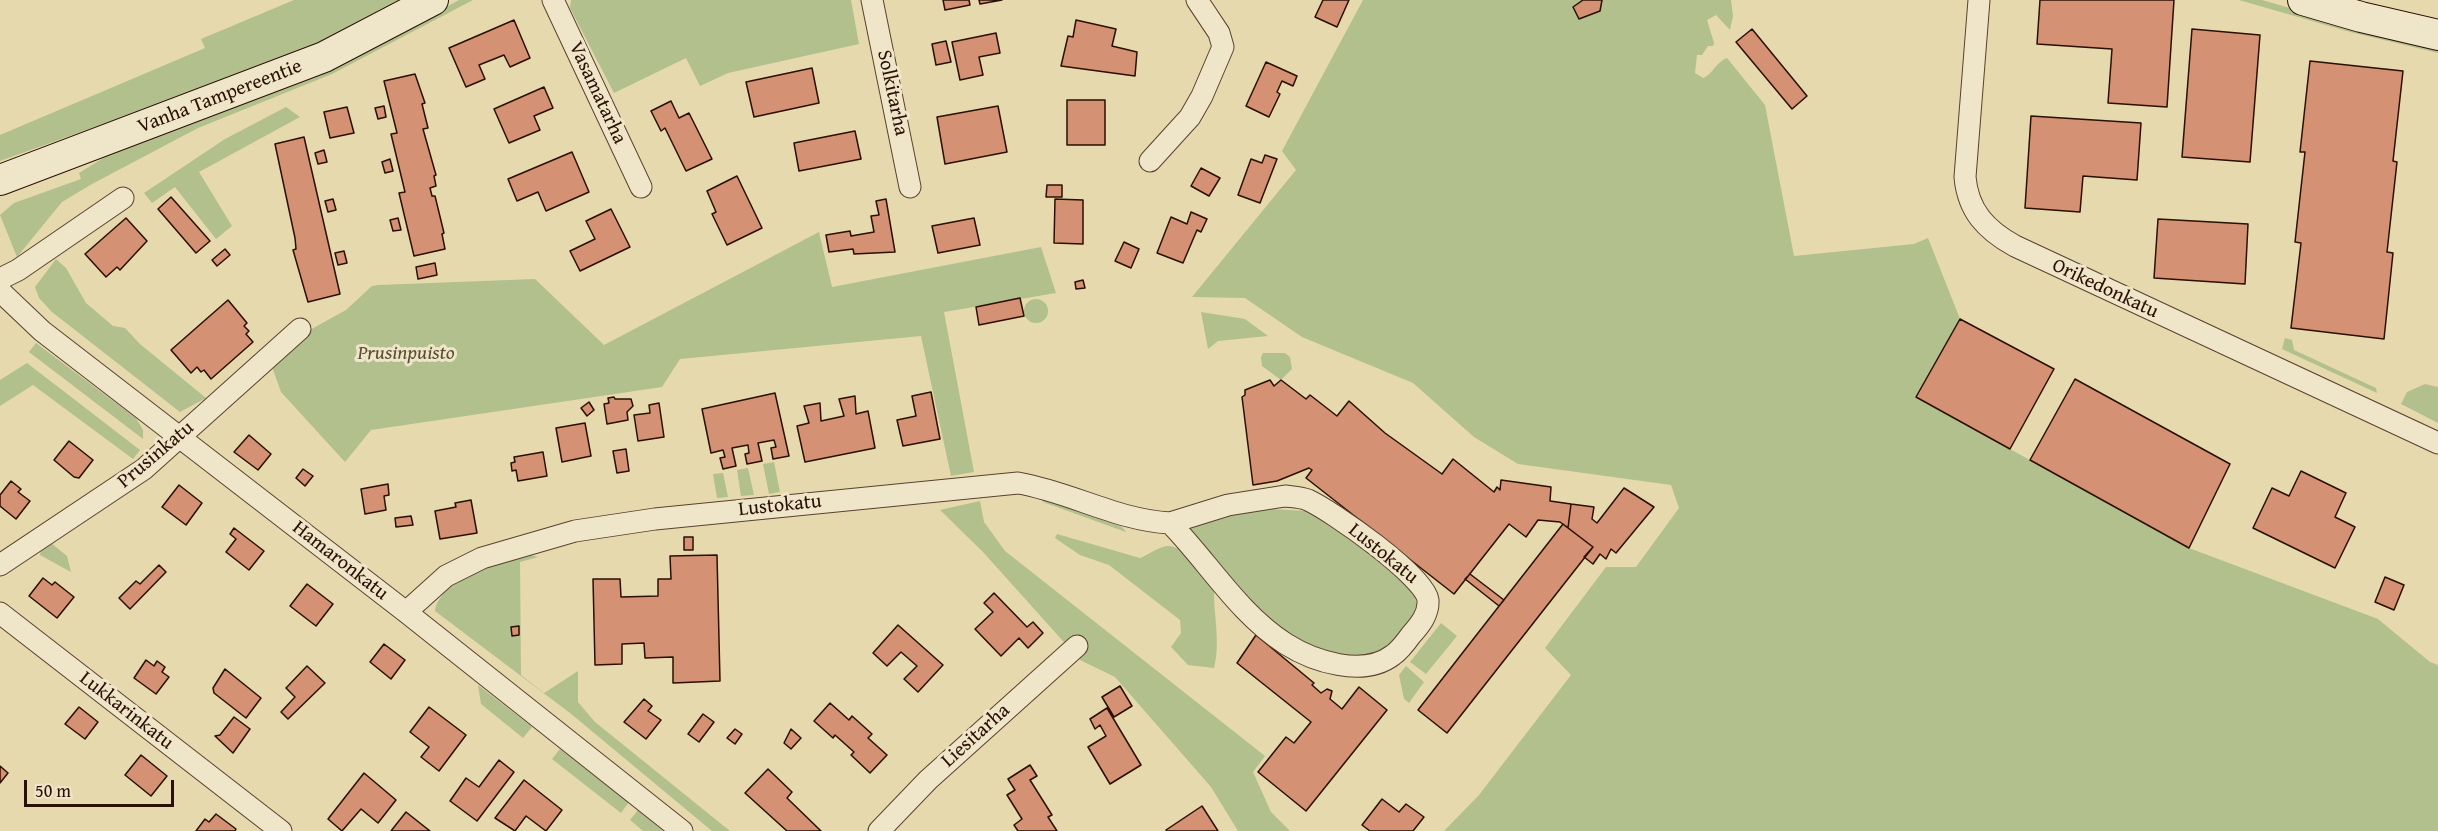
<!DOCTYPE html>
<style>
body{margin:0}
#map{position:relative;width:2438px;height:831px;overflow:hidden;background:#e6d9ad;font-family:"Gentium Book Plus",serif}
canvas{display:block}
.scale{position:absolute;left:24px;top:780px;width:150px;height:27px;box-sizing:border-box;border:3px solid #2a0f03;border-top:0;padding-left:8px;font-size:18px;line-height:21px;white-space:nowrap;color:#2a0f03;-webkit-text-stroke:4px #efe6ca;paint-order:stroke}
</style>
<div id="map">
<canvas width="2438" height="831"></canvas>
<div class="scale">50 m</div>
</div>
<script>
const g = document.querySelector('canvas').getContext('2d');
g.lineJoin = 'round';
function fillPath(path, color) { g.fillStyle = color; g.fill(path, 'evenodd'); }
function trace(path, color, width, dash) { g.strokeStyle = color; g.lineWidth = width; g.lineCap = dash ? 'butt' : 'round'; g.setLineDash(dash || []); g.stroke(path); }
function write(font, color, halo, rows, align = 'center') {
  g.font = font + ' "Gentium Book Plus",serif'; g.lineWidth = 6; g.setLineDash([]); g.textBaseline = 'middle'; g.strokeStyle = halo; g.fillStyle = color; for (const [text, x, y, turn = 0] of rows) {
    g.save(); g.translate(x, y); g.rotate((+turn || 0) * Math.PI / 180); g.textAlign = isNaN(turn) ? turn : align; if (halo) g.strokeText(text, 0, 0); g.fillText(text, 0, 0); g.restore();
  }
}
fillPath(new Path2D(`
 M294 0H405L293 56 0 161V135L205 48 201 39Z
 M459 0H473L332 74 198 128 92 184 62 202 17 257 0 215 14 203 81 179 79 173 105 157 296 84 366 51Z
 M571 0H851L859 44 728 73 700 86 686 58 614 93 570 8Z
 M1363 0H1731L1733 16 1730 30 1716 15 1707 20 1714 43 1713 46H1708L1702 55H1697L1695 73 1703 78C1713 74 1716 62 1727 58L1765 105 1794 256 1914 244 1928 238 1960 319 1916 397 2189 548 2378 619 2430 662 2438 665V831H1444L1479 795 1571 675 1545 648 1606 567H1636L1679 508 1671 485 1518 464 1474 437 1413 383 1302 337 1245 298 1192 297 1296 170 1282 151Z
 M2239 0H2262L2403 41 2438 48V53L2350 32Z
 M286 107 300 117 199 172 232 226 216 239 175 187 152 203 144 193 225 139Z
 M819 232 832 287 1041 247 1056 293 944 312 974 472 951 476 921 336 680 359 662 387 371 430 345 462 281 392 271 364 308 331 346 310 372 286 379 285 535 279 604 345Z
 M56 259 66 268 86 303 113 326 125 328 140 344 206 398 180 412 52 312 39 298 35 287Z
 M1024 311a12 12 0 1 1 24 0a12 12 0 1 1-24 0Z
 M1201 312 1245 319 1268 336 1218 341 1208 349Z
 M2285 338 2292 340 2294 350 2376 388 2377 393 2282 349Z
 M36 343 136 418 143 430V439L29 352Z
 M1263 353H1285L1290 357 1292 369 1281 380 1262 366 1261 357Z
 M27 363 140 450 133 459 33 385 0 406V380Z
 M2425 384 2438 387V423L2401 404 2407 392Z
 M774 462 780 492 769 494 763 464Z
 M748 468 754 495 741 496 737 470Z
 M723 473 728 497 717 498 713 474Z
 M1041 498 1122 527 1126 532 1043 502Z
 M980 501 984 522 1005 551 1265 756 1253 772 1271 812 1290 831H1238L1211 787 1115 677 1080 660 983 552 940 510Z
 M1269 509 1310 511 1326 520 1413 587 1418 610 1390 646 1374 657 1358 659 1314 651 1254 610 1189 530 1191 522Z
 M1057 534 1140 558C1148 555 1158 547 1167 546 1185 545 1203 573 1214 585 1213 613 1221 642 1214 668L1188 665 1171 647 1181 633 1180 620 1109 565 1080 555 1055 538Z
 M51 543 67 556 71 572 40 555 41 549Z
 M527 554 538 557 520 562 521 675 544 693 578 671V702L595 722 730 831H712L570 713 435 611C439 580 502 562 527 554Z
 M1441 623 1457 636 1426 674 1410 662Z
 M1406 666 1424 682 1409 703 1404 699 1399 675Z
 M478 685 532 727 523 738 481 704Z
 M560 749 629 802 621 813 552 759Z
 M638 810 663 831H643L630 820Z`), '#b1c08d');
const building = new Path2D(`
 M943 0H969L970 5 945 10Z
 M979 0H1002L980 4Z
 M1323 0H1349L1337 27 1315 17Z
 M1602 0 1600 11 1579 19 1573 7 1583 0Z
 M2040 0H2174L2167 107 2108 103 2112 49 2037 44Z
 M514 20 530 58 510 67 504 55 479 65 485 79 466 87 449 48Z
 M1076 20 1116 29 1112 46 1137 52 1135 76 1061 66 1068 36 1073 37Z
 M1752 29 1807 96 1792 109 1736 42Z
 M2192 29 2260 35 2250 162 2182 157Z
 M996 33 1000 53 979 57 983 75 960 80 952 42Z
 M946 41 951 62 936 65 932 44Z
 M2310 61 2403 71 2393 161 2397 162 2387 252 2393 253 2384 339 2291 328 2301 243 2295 242 2305 152H2300Z
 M1266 62 1297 76 1293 86 1282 81 1277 92 1280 94 1269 117 1246 106Z
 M812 68 819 103 754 117 746 82Z
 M415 74 425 103 422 104 428 128 423 129 436 175 434 176 436 186 430 188 432 196H435L444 233 442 234 445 249 414 256 399 193 405 192 391 134 397 133 384 81Z
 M544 87 553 108 534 116 540 130 509 143 494 109Z
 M1067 100H1105V145H1067Z
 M671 101 679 118 689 113 712 159 686 171 665 128 661 131 651 111Z
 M384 106 386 117 378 119 375 108Z
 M998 106 1007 152 945 164 937 117Z
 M347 107 354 133 330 138 324 112Z
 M2031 116 2141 123 2137 180 2083 176 2080 212 2025 208Z
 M855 131 861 159 799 171 794 143Z
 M304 137 340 294 308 302 293 250 296 249 295 238 275 144Z
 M324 150 327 162 318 164 315 153Z
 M572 152 589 192 546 211 538 192 517 201 508 179Z
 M1265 155 1277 159 1260 203 1238 195 1251 159 1262 163Z
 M390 159 393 171 385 173 382 162Z
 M1201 168 1220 178 1209 196 1191 186Z
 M737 176 762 228 727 245 712 214 716 212 707 191Z
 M1047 185H1062V197H1046Z
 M171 197 210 241 196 253 158 209Z
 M333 199 336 210 328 212 325 201Z
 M886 199 895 252 854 254 853 249 829 252 826 235 850 231 851 236 874 232 871 216 879 215 876 201Z
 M1055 199 1083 200V244L1054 243Z
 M611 209 630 247 580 271 570 251 595 239 586 221Z
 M1191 212 1207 219 1201 232 1197 230 1183 263 1157 253 1171 217 1187 224Z
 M126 218 147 241 120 270 117 267 106 277 85 254Z
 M398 218 401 230 393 231 390 220Z
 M974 218 980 245 938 253 932 226Z
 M2158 219 2248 224 2245 284 2154 278Z
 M1124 242 1139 249 1131 268 1115 261Z
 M225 249 230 255 217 266 212 260Z
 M344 251 347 263 338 265 335 253Z
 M435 263 437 275 418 279 416 267Z
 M1083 280 1085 288 1076 289 1075 282Z
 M1020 298 1024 316 979 325 976 307Z
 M228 300 247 323 244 326 249 331 246 334 253 342 211 379 204 370 201 372 197 367 191 373 171 350Z
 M1960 319 2054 369 2010 449 1916 397Z
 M2075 379 2230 464 2189 548 2030 460Z
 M1270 380 1274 386 1281 380 1306 399 1310 395 1337 416 1349 401 1385 433 1442 474 1453 459 1494 492 1497 487 1500 490 1501 480 1551 487 1550 501 1571 504 1568 528 1560 522 1538 520 1526 537 1509 524 1454 594 1306 478 1312 470 1309 468 1277 481 1253 485 1242 397 1245 395V390Z
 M931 392 940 439 903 446 897 420 916 416 912 396Z
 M775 393 789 456 773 459 771 448 776 447 774 440 758 443 762 461 747 464 745 454 749 453 748 445 732 448 736 466 723 469 720 458 725 457 723 450 711 453 702 409Z
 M855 396 856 414 868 411 875 448 805 462 797 426 809 423 804 406 820 403 821 421 844 416 839 399Z
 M614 397 615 399H631L633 406 627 412 628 420 607 424 604 404 609 403 608 398Z
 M589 402 594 410 587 416 581 408Z
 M659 403 664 437 638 441 634 415 650 413 649 405Z
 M585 423 591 456 562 462 556 428Z
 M249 435 271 454 258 470 234 452Z
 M69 441 93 460 79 478 74 477 54 460Z
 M626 449 629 471 617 473 613 451Z
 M543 452 547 476 518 481 516 470 512 471 511 463 515 462 514 457Z
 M303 469 313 476 305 486 296 478Z
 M2301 471 2346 493 2335 517 2355 527 2335 568 2253 528 2272 488 2289 496Z
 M11 481 21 489 18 492 30 501 16 519 0 506V495Z
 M388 484 389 495 384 496 386 510 365 514 361 489Z
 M179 485 202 503 186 525 162 507Z
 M1624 488 1654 507 1616 553 1611 549 1606 559 1600 554 1593 564 1584 557 1593 547 1568 528 1571 504 1594 507 1592 519 1597 523Z
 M471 500 477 533 440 539 435 511 456 507 455 503Z
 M411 516 413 525 396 527 395 518Z
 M1563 524 1593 547 1447 733 1418 710Z
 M234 528 264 551 249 570 226 552 236 539 230 534Z
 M684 537H693V550H684Z
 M717 555 720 681 673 683V657L645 658 644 643 622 644V664L595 665 593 579H620L621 597 658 596V579H671L670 556Z
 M159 565 166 572 130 609 119 598 136 581 140 584Z
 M1470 574 1504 600 1499 606 1465 579Z
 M2385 577 2404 585 2394 610 2375 602Z
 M43 578 52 585 55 582 74 597 57 618 29 596Z
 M307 584 333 604 316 626 290 606Z
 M994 593 1027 627 1033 622 1043 633 1028 648 1019 638 1001 656 975 629 993 612 984 603Z
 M898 625 943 665 918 692 904 679 917 666 901 652 887 666 873 653Z
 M519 626V635L512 636 511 627Z
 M1256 635 1314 683 1312 685 1321 693 1327 689 1332 691 1330 699 1342 709 1359 687 1387 710 1306 811 1258 772 1286 737 1294 743 1311 722 1237 663Z
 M384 644 405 660 391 679 370 662Z
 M146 660 154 666 157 661 165 667 162 672 169 677 156 694 134 678Z
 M307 666 325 683 288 719 281 712 295 697 286 688Z
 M225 669 261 698 246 718 214 693 213 688Z
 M1120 686 1132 706 1114 717 1102 697Z
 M644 699 652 706 648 711 661 720 646 739 624 722Z
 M830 703 849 720 852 716 872 734 868 738 887 755 870 773 851 755 854 752 835 735 833 738 814 721Z
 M79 707 98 722 85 739 65 724Z
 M429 707 466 735 439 771 421 757 429 747 410 732Z
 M1107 708 1141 765 1110 784 1088 747 1106 736 1100 725 1095 729 1090 719Z
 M703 714 714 722 699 742 688 734Z
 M234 717 250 729 233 753 215 736 220 735Z
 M735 729 742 734 735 744 727 738Z
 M791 729 801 738 791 749 784 743Z
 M141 755 167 776 151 796 125 775Z
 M499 760 514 772 477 821 450 801 466 778 479 787Z
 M1030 765 1037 776 1030 780 1052 815 1048 817 1057 831H1018L1014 825 1022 819 1007 795 1015 790 1008 779Z
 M0 766 8 773 0 783Z
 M768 769 792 792 787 798 821 831H787L745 793Z
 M364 773 396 800 378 823 361 809 342 831 328 819Z
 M524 780 562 810 546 831 526 816 515 831 495 818Z
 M1382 799 1399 812 1406 804 1424 817 1413 831H1370L1362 825Z
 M1202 806 1218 831H1167L1166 830Z
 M406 812 430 831H391Z
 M216 814 236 829 235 831H196L205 819 209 822Z`);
fillPath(building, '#d49173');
trace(building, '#2a0f03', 1.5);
const street = new Path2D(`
 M553 0 641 187
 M872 0 910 187
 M1979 0 1965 177C1968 211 1986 230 2015 246L2438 443
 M1150 161 1190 117 1202 96 1223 47 1219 33 1197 0
 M0 279 18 270 123 198
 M0 291 42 331 406 612 682 831
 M1285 496C1293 497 1301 497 1308 500 1332 511 1425 576 1428 600 1429 614 1420 625 1411 635 1406 642 1400 650 1393 655 1363 678 1313 661 1286 644 1238 613 1209 563 1170 523L1228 505Z
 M0 565 144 469 300 329
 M406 612 446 576 482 558 575 531 655 519 1018 483C1071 492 1116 520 1170 523
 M0 613 281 831
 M879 831 928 780 1077 646`);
const secondary = new Path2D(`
 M2303 0 2361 17 2438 35
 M0 180 324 57 433 0`);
trace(street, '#59422e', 23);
trace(secondary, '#2a0f03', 32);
trace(street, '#efe6ca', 21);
trace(secondary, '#efe6ca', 30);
write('20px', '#2a0f03', '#efe6ca', [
 ["Vasamatarha",597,93,65],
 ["Solkitarha",892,93,78],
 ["Vanha Tampereentie",220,97,-21],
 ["Orikedonkatu",2105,289,25],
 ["Prusinkatu",156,455,-40],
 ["Lustokatu",780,506,-6],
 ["Lustokatu",1383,554,39],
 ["Hamaronkatu",340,561,38],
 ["Lukkarinkatu",126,711,38],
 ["Liesitarha",976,736,-42]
]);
write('italic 20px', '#594d33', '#efe6ca', [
 ["Prusinpuisto",406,354]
]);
</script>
